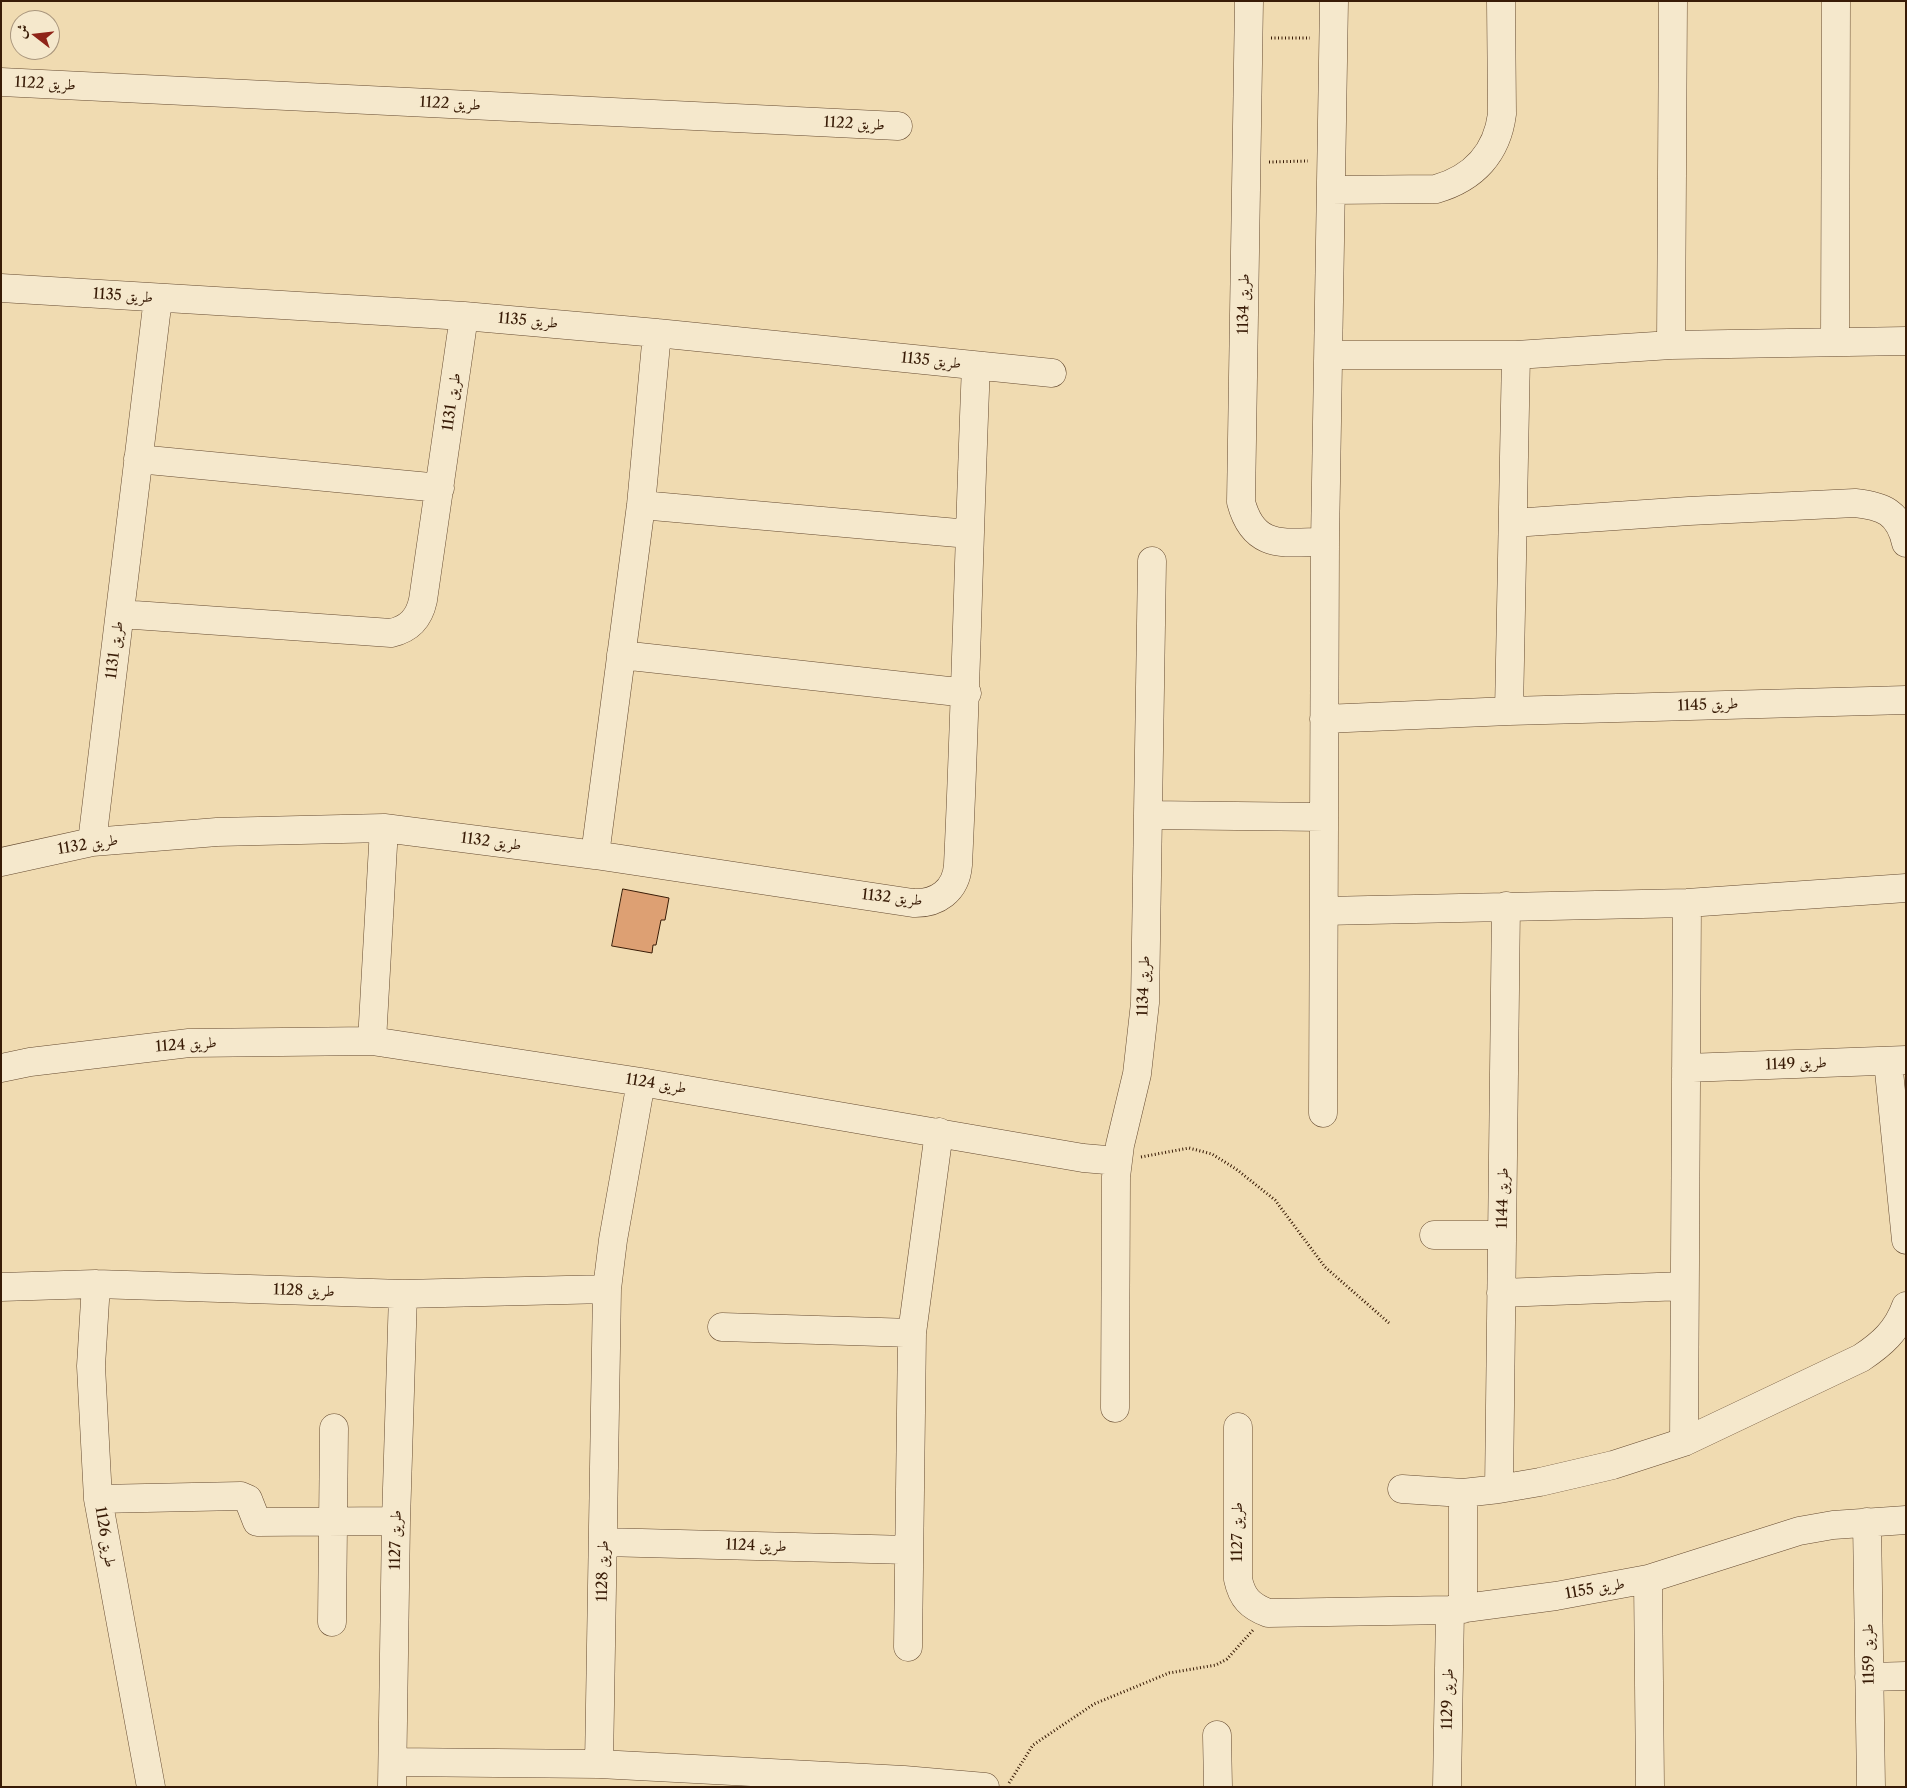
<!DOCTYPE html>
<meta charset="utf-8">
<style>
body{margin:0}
#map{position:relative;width:1907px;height:1788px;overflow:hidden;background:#f0dbb1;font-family:"Libre Caslon Text",Amiri,serif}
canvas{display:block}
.frame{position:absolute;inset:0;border:2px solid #381b06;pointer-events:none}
.north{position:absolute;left:10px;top:10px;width:50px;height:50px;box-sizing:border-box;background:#f5e8cc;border:1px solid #a9967d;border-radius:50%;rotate:286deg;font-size:14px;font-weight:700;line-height:20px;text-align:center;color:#381b06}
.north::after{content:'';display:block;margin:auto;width:18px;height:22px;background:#8f2418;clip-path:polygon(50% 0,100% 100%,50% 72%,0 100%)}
</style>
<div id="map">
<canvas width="1907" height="1788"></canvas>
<div class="frame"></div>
<div class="north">ش</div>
</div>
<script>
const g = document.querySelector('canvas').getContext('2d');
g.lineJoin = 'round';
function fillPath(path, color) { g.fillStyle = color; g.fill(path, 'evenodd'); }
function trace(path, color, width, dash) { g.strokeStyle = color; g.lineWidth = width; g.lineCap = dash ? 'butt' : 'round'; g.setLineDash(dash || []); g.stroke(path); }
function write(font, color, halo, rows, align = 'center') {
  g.font = font + ' "Libre Caslon Text",Amiri,serif'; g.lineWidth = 4.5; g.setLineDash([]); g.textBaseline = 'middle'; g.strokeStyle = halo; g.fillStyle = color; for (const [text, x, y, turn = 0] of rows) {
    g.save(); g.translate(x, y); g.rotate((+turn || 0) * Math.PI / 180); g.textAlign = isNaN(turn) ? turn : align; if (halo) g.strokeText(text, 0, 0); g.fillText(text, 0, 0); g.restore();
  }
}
const building = new Path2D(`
 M623 889 669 898 665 920H661L656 945H653L652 953 612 946Z`);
fillPath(building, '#dda073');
trace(building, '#381b06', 1);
const minor = new Path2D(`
 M1249 1 1241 502C1254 551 1285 542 1325 542
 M1 82 898 126
 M1331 190 1436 189C1474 178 1497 153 1502 114L1501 1
 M1 288 464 316 657 333 1052 373
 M1835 342 1836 1
 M1671 345 1673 1
 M1329 355H1516L1671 345 1906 341
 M138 459 440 488
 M641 505 969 534
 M1513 523 1689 511 1855 503C1883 506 1899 512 1906 543
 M120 614 391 633C409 629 419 619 423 600L464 316
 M621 655 967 693
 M1509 711 1516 355
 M1324 719 1509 711 1906 700
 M1148 815 1324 817
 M92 842 158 298
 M595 855 641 505 657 333
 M1 862 92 842 217 832 384 828 595 855 913 903C937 904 956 891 958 865 966 699 969 532 976 366
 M1324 911 1687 903 1906 888
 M372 1041 384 828
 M1888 1061 1906 1240
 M1 1068 30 1062 189 1043 372 1041 641 1082 1083 1158 1118 1161
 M1686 1068 1906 1060
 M1323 1113 1325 542 1334 1
 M1434 1235H1502
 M96 1284 91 1366 98 1499 151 1787
 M1 1287 96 1284 403 1294 607 1289
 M1501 1293 1684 1286
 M722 1327 912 1333
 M1115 1408 1116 1177 1120 1145 1137 1074 1145 1003 1152 561
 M1238 1427V1579C1242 1598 1250 1606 1268 1613L1450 1610 1556 1596 1648 1579 1799 1531 1833 1525 1906 1520
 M1684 1442 1687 903
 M1402 1489 1463 1493 1499 1489 1540 1482 1613 1465 1684 1442 1861 1358C1882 1344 1897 1331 1906 1306
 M1499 1489 1506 906
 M1463 1493V1609
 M98 1499 241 1496 248 1499 257 1522 396 1521
 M1867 1522 1871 1787
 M603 1542 909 1550
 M1648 1579 1650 1787
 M332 1622 334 1428
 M908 1647 912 1333 939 1132
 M1869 1677 1906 1676
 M1217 1735 1218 1787
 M393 1762 599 1764 904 1780 985 1787
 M599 1764 607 1289 613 1240 641 1082
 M392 1787 396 1521 403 1294
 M1447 1787 1450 1610`);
trace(minor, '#664b31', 29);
trace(new Path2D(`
 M1271 38H1310
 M1269 162 1308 161
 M1141 1157 1189 1148 1212 1154 1236 1169 1275 1200 1325 1267 1389 1323
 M1009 1783 1033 1745 1094 1704 1169 1673 1216 1665 1227 1659 1253 1630`), '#381b06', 3, [1, 2.5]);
trace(minor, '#f5e8cc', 28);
write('15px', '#381b06', '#f5e8cc', [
 ["طريق 1122",45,84,3],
 ["طريق 1122",450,104,3],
 ["طريق 1122",854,124,3],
 ["طريق 1135",123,296,4],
 ["طريق 1134",1244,304,-89],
 ["طريق 1135",528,321,5],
 ["طريق 1135",931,361,6],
 ["طريق 1131",452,402,-82],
 ["طريق 1131",115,650,-83],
 ["طريق 1145",1708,705,-2],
 ["طريق 1132",491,842,7],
 ["طريق 1132",88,845,-9],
 ["طريق 1132",892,898,6],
 ["طريق 1134",1144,986,-88],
 ["طريق 1124",186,1045,-4],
 ["طريق 1149",1796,1064,-2],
 ["طريق 1124",656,1084,9],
 ["طريق 1144",1503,1198,-89],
 ["طريق 1128",304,1291,2],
 ["طريق 1127",1238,1532,-90],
 ["طريق 1126",105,1537,80],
 ["طريق 1127",396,1540,-89],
 ["طريق 1124",756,1546,2],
 ["طريق 1128",603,1571,-89],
 ["طريق 1155",1595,1589,-10],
 ["طريق 1159",1869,1654,-91],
 ["طريق 1129",1448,1699,-89]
]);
</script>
